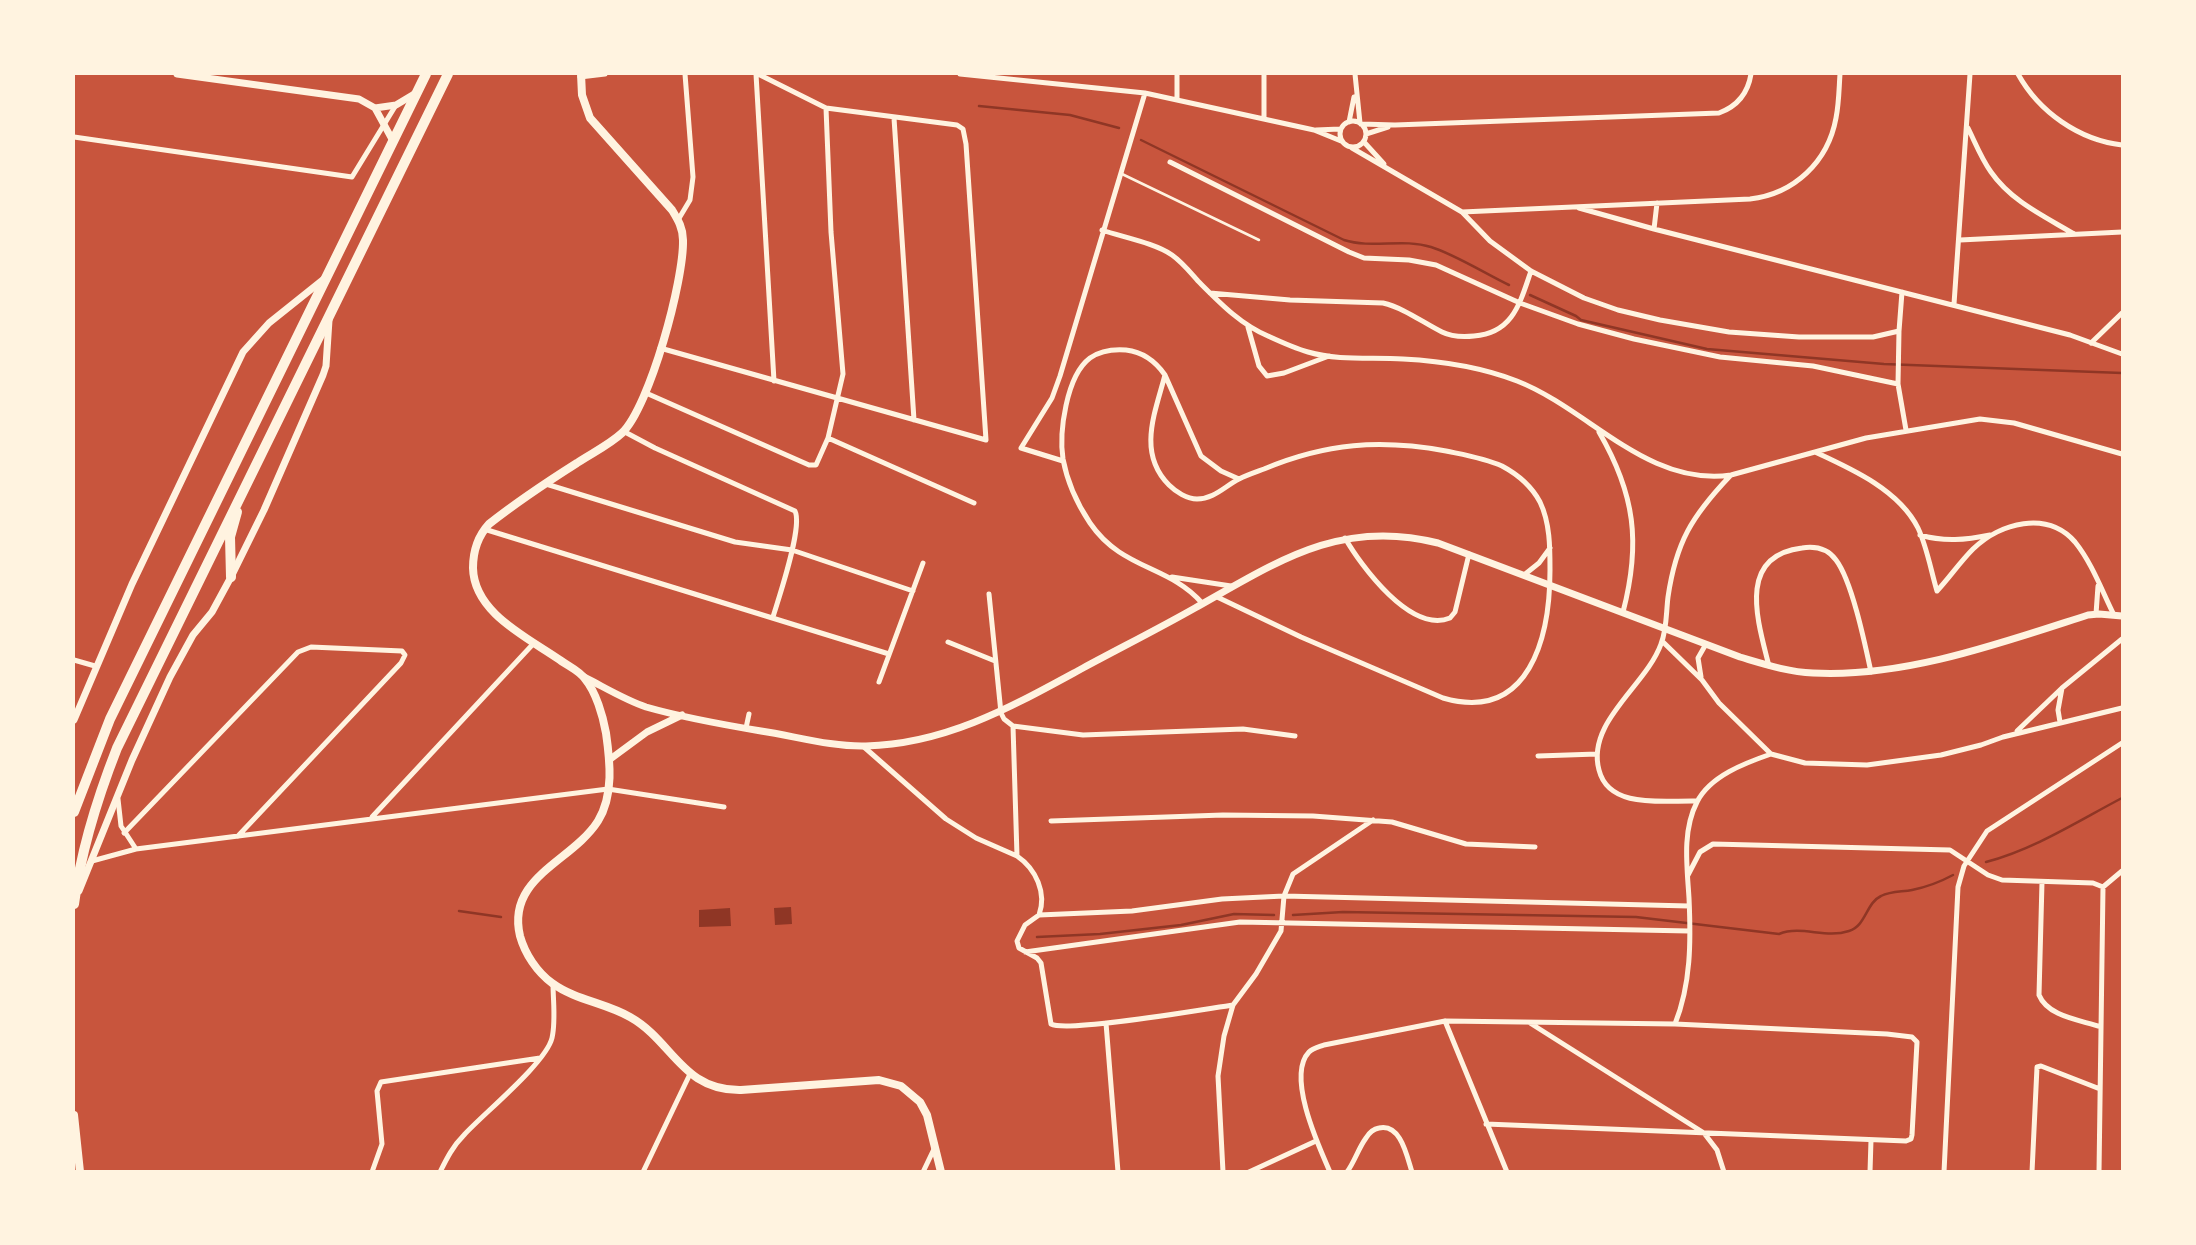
<!DOCTYPE html>
<style>
body{margin:0}
#map{position:relative;width:2196px;height:1245px;overflow:hidden;background:#c8553d;font-family:Arial,sans-serif}
canvas{display:block}
.frame{position:absolute;inset:0;border:75px solid #fff3e0;pointer-events:none}
</style>
<div id="map">
<canvas width="2196" height="1245"></canvas>
<div class="frame"></div>
</div>
<script>
const g = document.querySelector('canvas').getContext('2d');
g.lineJoin = 'round';
function fillPath(path, color) { g.fillStyle = color; g.fill(path, 'evenodd'); }
function trace(path, color, width, dash) { g.strokeStyle = color; g.lineWidth = width; g.lineCap = dash ? 'butt' : 'round'; g.setLineDash(dash || []); g.stroke(path); }
fillPath(new Path2D(`
 M791 907 792 924 775 925 774 908Z
 M730 908 731 926 699 927V910Z`), '#8f3625');
trace(new Path2D(`
 M979 106 1070 115 1119 128
 M1141 140 1344 240C1372 249 1402 238 1431 247 1454 254 1486 274 1509 285
 M1530 295 1576 316 1581 320 1707 349 1884 364 2122 373
 M1986 862C2035 849 2078 821 2122 798
 M459 911 501 917
 M1293 915 1343 912 1636 917 1779 934C1802 925 1825 939 1849 931 1866 926 1866 903 1881 896 1891 891 1902 892 1912 890 1927 887 1940 882 1953 875
 M1037 937 1100 934 1181 925 1234 914 1274 915`), '#8f3625', 2.5);
trace(new Path2D(`
 M1122 174 1259 240`), '#fff3e0', 2.5);
trace(new Path2D(`
 M756 74 774 381
 M960 74 1145 93 1314 130 1341 141
 M1177 74V100
 M1355 74 1360 123
 M2018 74C2039 112 2079 140 2122 145
 M580 77 605 74
 M894 118 914 420
 M1264 118V74
 M1340 134a13 13 0 1 1 26 0a13 13 0 1 1-26 0Z
 M1349 122 1354 97
 M1361 124 1395 125 1719 113C1738 106 1748 93 1751 74
 M1968 128C1975 142 1981 158 1991 172 2011 201 2044 216 2074 234
 M1316 130 1340 129
 M1366 134 1388 127
 M74 137 352 177 396 105
 M1364 142 1384 164
 M1352 148 1462 212 1490 241 1531 271 1584 298 1618 310 1660 320 1729 332 1799 337H1873L1899 331 1902 292
 M1170 162 1349 252 1364 258 1409 260 1436 265 1520 303 1578 324 1634 339 1720 357 1813 366 1898 384
 M1579 208 1654 229 2070 335 2122 354
 M1462 212 1750 199C1794 194 1828 162 1836 118 1839 103 1839 88 1840 74
 M678 220 690 200 693 177 685 74
 M1654 229 1657 203
 M1102 230C1122 237 1155 243 1172 255 1182 262 1190 272 1198 281 1220 303 1240 324 1268 336 1281 342 1294 348 1308 352 1339 361 1371 357 1403 359 1441 361 1481 367 1517 381 1589 409 1647 487 1731 475L1866 438 1980 419 2014 423 2122 454
 M1960 240 2122 232
 M1210 293 1290 300 1383 303C1404 308 1422 322 1442 332 1452 337 1464 337 1474 336 1513 333 1520 303 1531 271
 M1954 304 1970 74
 M1248 327 1259 366 1267 376 1284 373 1329 356
 M1899 331 1898 384 1906 430
 M2091 343 2122 313
 M660 348 986 440 966 144 963 129 957 125 826 108 758 74
 M1165 375 1201 456 1221 471 1239 479
 M646 393 809 465H816L828 438 843 374 831 232 826 108
 M623 431 655 448 795 511C803 527 779 597 773 617
 M1599 432C1635 494 1641 543 1623 612
 M828 438 974 503
 M1815 452C1852 469 1899 490 1918 528 1927 547 1931 571 1937 591 1950 577 1960 562 1973 549 2000 523 2047 510 2075 542 2092 563 2102 591 2114 615
 M1063 461 1021 448 1052 398 1060 376 1145 93
 M546 484 735 542 792 550 913 591
 M484 529 889 654
 M1920 535C1944 542 1966 540 1990 535
 M1345 538C1361 566 1411 634 1450 618L1455 612 1469 554
 M1524 575 1539 563 1550 548
 M1172 577 1231 586
 M989 594 1001 713 1004 719 1013 726 1083 735 1243 729 1295 736
 M1202 603C1169 565 1122 570 1090 523 1078 505 1067 481 1063 459 1059 433 1066 376 1090 358 1100 351 1113 349 1126 350 1143 352 1156 362 1165 375 1155 413 1137 453 1169 485 1176 492 1187 499 1197 499 1214 499 1225 486 1239 479 1247 475 1256 472 1264 469 1326 443 1380 439 1446 451 1465 455 1484 458 1502 466 1517 474 1532 487 1540 502 1550 523 1550 547 1550 570 1550 636 1530 723 1443 698L1301 637 1215 596
 M2096 614 2098 586
 M1662 641 1702 680 1719 703 1771 754 1805 763 1867 765 1941 755 1981 745 2003 737 2122 708
 M948 642 995 661
 M74 660 95 666
 M1769 666C1758 622 1736 556 1802 548 1815 546 1828 549 1836 560 1852 581 1865 644 1871 672
 M1701 677 1698 658 1706 644
 M879 682 923 563
 M2060 722 2058 710 2062 688
 M1013 726 1017 856C1036 869 1047 893 1039 915L1025 925 1017 941 1019 948 1037 958 1041 963 1051 1024C1067 1033 1205 1009 1233 1005
 M746 728 749 714
 M2017 731 2062 688 2122 639
 M864 747 946 819 976 838 1017 856
 M1538 756 1597 754
 M118 799 121 826 136 849
 M1697 801C1665 800 1609 810 1599 770 1586 722 1646 686 1661 644 1667 629 1666 613 1668 597 1676 542 1692 516 1730 476
 M372 817 534 643
 M1051 821 1223 815 1313 816 1392 822 1466 844 1535 847
 M124 833 298 652 311 647 402 651 405 655 401 663 238 836
 M92 861 136 849 608 789 724 807
 M1688 875 1700 852 1713 844 1950 850 1988 875 2002 880 2093 883 2103 887 2122 871
 M2042 882 2039 995C2048 1017 2081 1020 2101 1027
 M1039 915 1132 911 1222 899 1284 896 1689 906
 M1025 952 1240 922 1689 931
 M1445 1021 1507 1172
 M1106 1023 1118 1172
 M1530 1023 1704 1133 1717 1150 1724 1172
 M1675 1024C1691 984 1691 941 1689 898 1687 866 1682 831 1697 802 1710 776 1745 763 1771 754
 M372 1172 382 1144 377 1091 381 1082 540 1058
 M440 1172C447 1158 453 1146 464 1135 483 1114 546 1063 552 1038 556 1021 553 1001 553 983
 M643 1172 690 1074
 M923 1172 934 1149
 M1223 1172 1218 1076 1224 1036 1233 1005 1256 974 1281 931 1284 896 1293 874 1373 820
 M1249 1172 1316 1141
 M1330 1172C1319 1147 1286 1076 1309 1052 1313 1048 1319 1047 1324 1045L1445 1021 1675 1024 1887 1034 1912 1037 1917 1042 1912 1135 1911 1139 1906 1141 1486 1124
 M1347 1172C1355 1161 1358 1149 1366 1138 1369 1133 1373 1129 1379 1128 1401 1123 1407 1157 1412 1172
 M1870 1172 1871 1140
 M1944 1172 1958 887 1964 866 1987 831 2122 743
 M2032 1172 2037 1067 2041 1066 2100 1089
 M2099 1172 2103 887`), '#fff3e0', 5);
trace(new Path2D(`
 M177 74 359 99 375 108 393 141
 M375 108 396 105 416 93
 M584 677C604 687 625 700 646 707 681 717 725 725 761 731 795 736 831 747 866 746 947 744 1013 706 1083 668 1120 648 1158 629 1195 608 1277 562 1340 518 1438 543L1740 657C1764 664 1788 672 1813 673 1904 678 2001 643 2088 615L2099 614 2122 616
 M74 720 132 584 243 352 269 323 324 279
 M609 760 647 732 682 715
 M79 891 132 760 170 677 193 635 212 612 231 577 264 510 323 375 326 366 329 320`), '#fff3e0', 7);
trace(new Path2D(`
 M581 74 582 95 590 118 672 210C678 220 683 228 683 240 684 280 650 406 622 433 609 445 592 453 577 463 547 482 517 502 489 524 478 536 473 552 473 568 474 613 527 637 560 660 568 666 580 671 585 679 596 692 603 716 606 733 610 761 614 795 598 821 572 862 506 877 520 936 525 954 537 972 552 983 575 1000 606 1003 630 1017 673 1041 682 1091 741 1090L879 1080 901 1086 920 1102 927 1115 941 1172
 M74 1115 80 1172`), '#fff3e0', 8);
trace(new Path2D(`
 M231 577 230 537 237 512
 M74 812 110 719 426 74
 M74 904C81 849 97 799 117 748L448 74`), '#fff3e0', 10);
</script>
